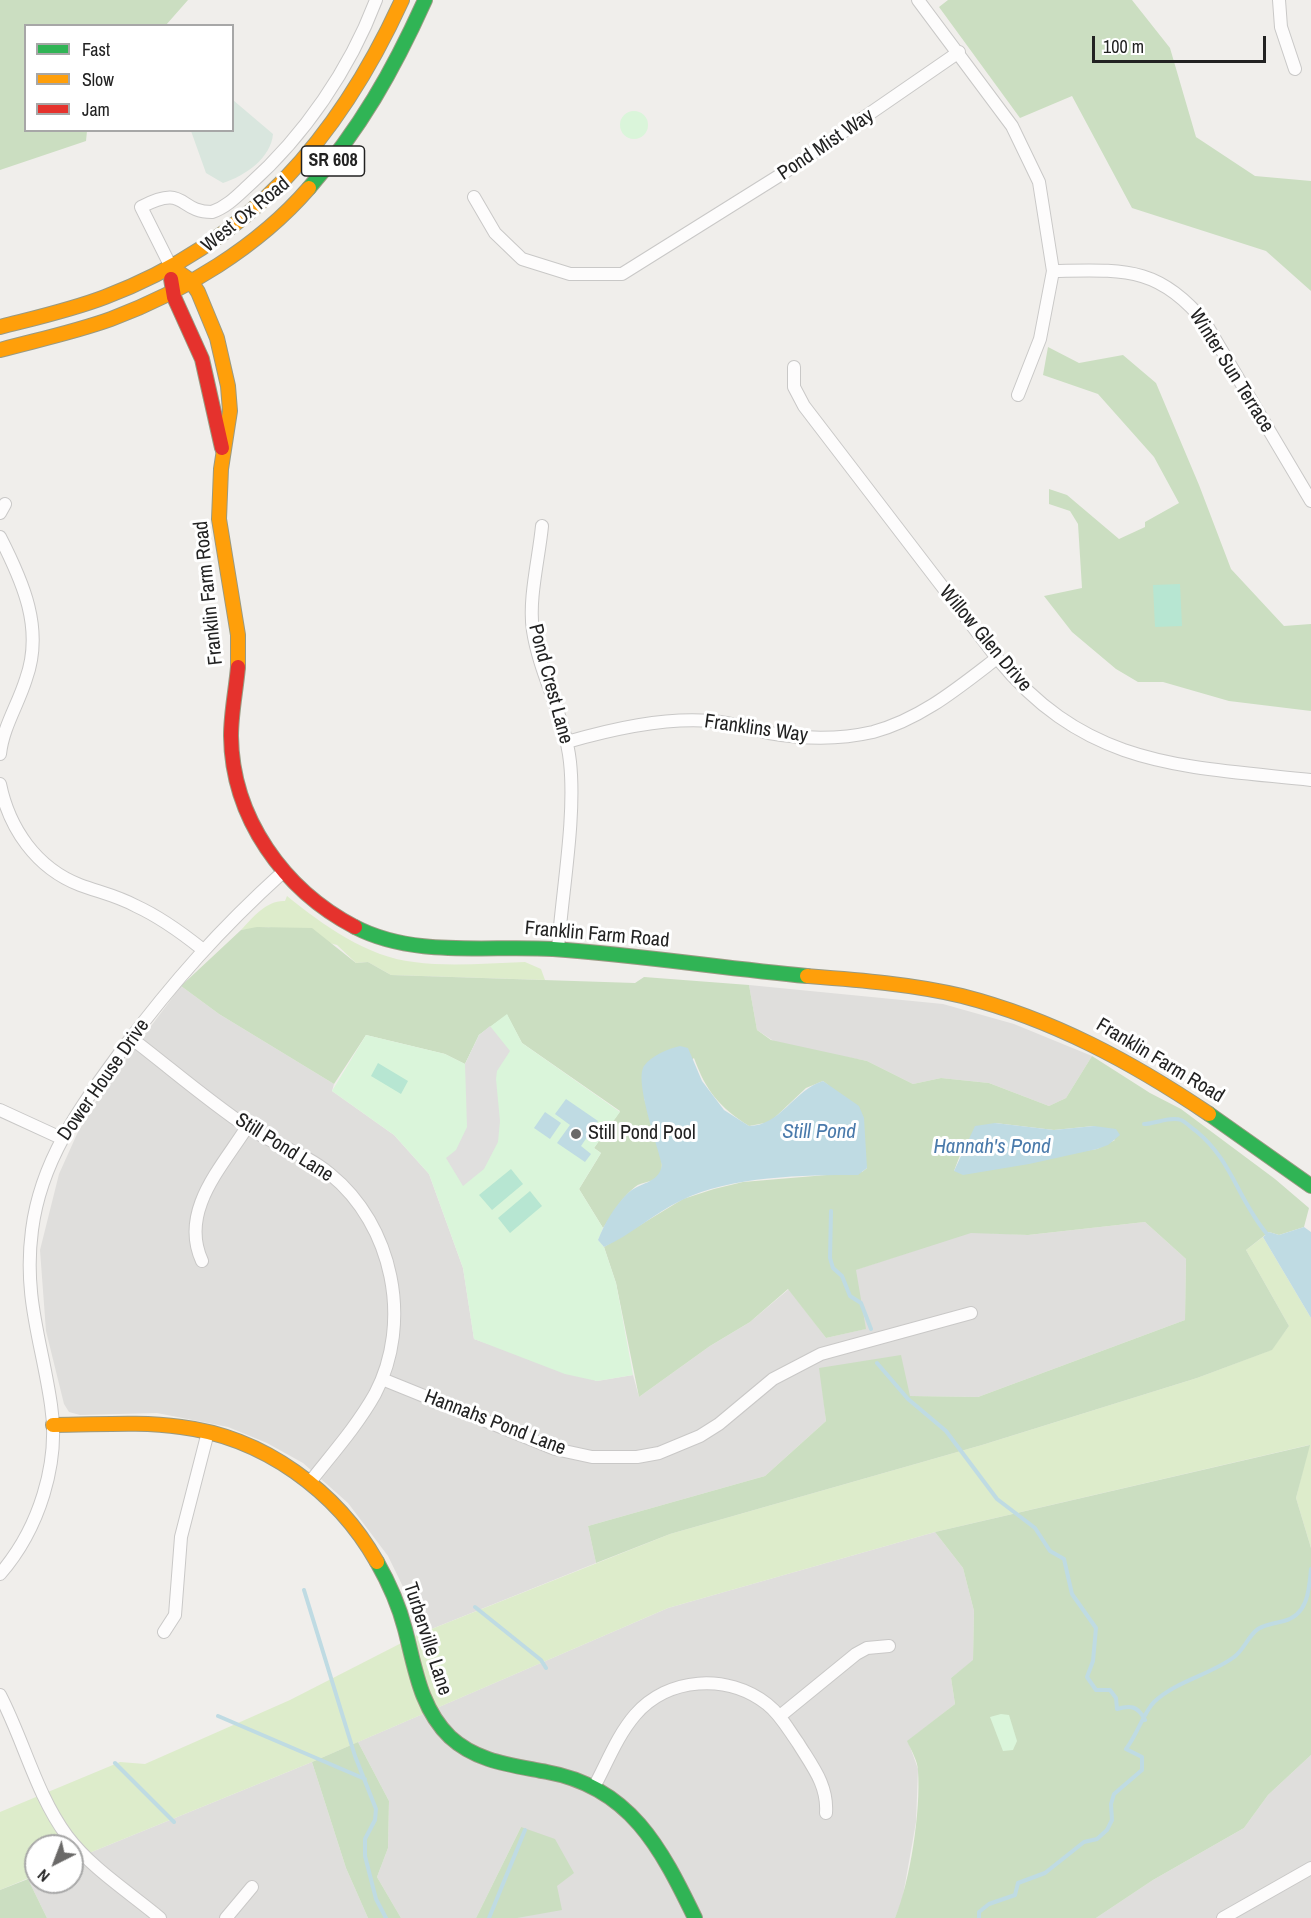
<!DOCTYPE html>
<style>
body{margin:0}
#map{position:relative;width:1311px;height:1918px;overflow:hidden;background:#f0eeeb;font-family:"Archivo Narrow",sans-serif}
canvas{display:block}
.legend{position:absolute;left:24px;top:24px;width:210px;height:108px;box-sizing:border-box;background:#fff;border:2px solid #a7a7a7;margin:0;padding:8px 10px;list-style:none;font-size:18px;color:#222}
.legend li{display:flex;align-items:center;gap:12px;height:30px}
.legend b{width:30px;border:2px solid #a7a7a7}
.north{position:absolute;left:24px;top:1834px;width:60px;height:60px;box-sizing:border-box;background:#fff;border:2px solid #a7a7a7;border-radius:50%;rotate:222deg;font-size:16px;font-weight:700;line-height:24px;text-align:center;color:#222}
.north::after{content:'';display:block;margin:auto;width:21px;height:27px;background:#6a6968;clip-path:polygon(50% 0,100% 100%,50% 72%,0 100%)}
.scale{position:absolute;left:1092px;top:36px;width:174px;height:27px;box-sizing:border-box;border:3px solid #222;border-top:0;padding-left:8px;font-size:18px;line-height:21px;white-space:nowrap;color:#222;-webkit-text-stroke:4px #fff;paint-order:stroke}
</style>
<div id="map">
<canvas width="1311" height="1918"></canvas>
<ul class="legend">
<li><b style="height:8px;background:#30b455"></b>Fast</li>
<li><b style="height:8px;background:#ff9f0a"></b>Slow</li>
<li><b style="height:8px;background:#e5322d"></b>Jam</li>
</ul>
<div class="north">N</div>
<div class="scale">100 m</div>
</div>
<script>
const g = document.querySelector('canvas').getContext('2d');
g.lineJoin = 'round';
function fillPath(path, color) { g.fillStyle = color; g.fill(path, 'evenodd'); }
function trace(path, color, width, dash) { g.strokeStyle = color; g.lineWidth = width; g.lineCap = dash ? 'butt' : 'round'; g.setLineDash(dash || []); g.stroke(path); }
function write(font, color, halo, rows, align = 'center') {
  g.font = font + ' "Archivo Narrow",sans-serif'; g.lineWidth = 6; g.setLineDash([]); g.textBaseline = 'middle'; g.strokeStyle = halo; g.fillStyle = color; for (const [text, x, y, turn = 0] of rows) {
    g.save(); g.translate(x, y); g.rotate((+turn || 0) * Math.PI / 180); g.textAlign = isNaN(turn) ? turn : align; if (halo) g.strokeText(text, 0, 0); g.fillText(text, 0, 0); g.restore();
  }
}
fillPath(new Path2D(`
 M749 985 943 1004 1014 1024 1092 1056 1066 1098 1049 1106 989 1083 941 1078 913 1084 867 1061 778 1044 757 1030Z
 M181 986 219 1014 334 1084 332 1091 394 1135 429 1174 463 1268 474 1339 597 1381 633 1375 639 1397 710 1346 750 1322 789 1289 826 1338 865 1329 855 1270 971 1232 1028 1235 1145 1222 1186 1259 1185 1320 978 1397 910 1396 820 1368 826 1421 765 1476 588 1526 596 1563 419 1634 406 1593 388 1556 348 1503 303 1463 267 1443 228 1427 157 1413 80 1415 69 1412 64 1404 46 1331 40 1250 59 1174 77 1134 101 1093Z
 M935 1532 963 1568 974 1611 973 1661 951 1678 955 1704 908 1741 918 1769 916 1822 902 1901 895 1918H517L521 1827 476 1918H401L377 1877 388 1848 389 1801 358 1742 668 1608Z
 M1311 1755V1918H1096L1153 1880 1244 1828 1268 1795Z
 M312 1762 346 1868 368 1918H47L28 1879 36 1875V1882H72V1860Z`), '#dfdedc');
fillPath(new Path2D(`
 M287 896C323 925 367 957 414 962 450 967 489 963 525 962L541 969 545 980 391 975 368 962 356 963 337 945 268 927 241 930C253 917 267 900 285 901Z
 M1263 1237 1311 1318V1548L1296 1498 1309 1445 935 1532 668 1608 312 1762 72 1860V1846H36V1875L0 1890V1812L120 1762 145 1764 290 1700 419 1634 670 1534 982 1445 1197 1378 1271 1350 1289 1326 1246 1250Z`), '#ddeccb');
fillPath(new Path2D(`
 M0 0H188L166 25 26 26V130L87 131 86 141 0 170Z
 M948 0H1132L1170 48 1196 137 1255 176 1311 181V291L1266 251 1132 208 1072 96 1020 118 939 7Z
 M1048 347 1079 363 1123 355 1156 383 1199 485 1231 569 1284 626 1311 624V711L1229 701 1163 682H1138L1116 669 1072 632 1044 596 1082 588 1078 524 1070 511 1049 504V489L1067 495 1119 539 1145 527V522L1179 503 1154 457 1098 394 1043 375Z
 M257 927 312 928 356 963 368 962 391 975 635 983 644 977 749 985 757 1030 771 1040 867 1061 913 1084 941 1078 989 1083 1049 1106 1066 1098 1092 1056 1150 1093 1181 1109 1275 1179 1309 1208 1304 1227 1279 1235 1269 1232 1246 1250 1289 1326 1272 1350 1197 1378 982 1445 670 1534 596 1563 588 1526 765 1476 826 1421 819 1368 901 1355 910 1396 978 1397 1185 1320 1186 1259 1145 1222 1028 1235 971 1233 856 1270 866 1329 826 1338 788 1289 750 1322 710 1346 639 1397 616 1283 604 1247 683 1199 714 1189 743 1182 862 1172 867 1168 828 1085 823 1081 806 1088 770 1122 749 1126C719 1107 706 1091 694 1058L644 1098C649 1113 668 1162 660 1175 654 1183 642 1181 635 1187 621 1198 613 1214 603 1228L579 1189 601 1153 594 1148 620 1111 522 1043 507 1015 479 1035 465 1064 445 1054 366 1035 334 1084 219 1014 181 986 241 930ZM995 1123 1054 1130 1094 1126 1115 1140 1097 1149 954 1171 962 1150Z
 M1310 1445 1296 1498 1311 1548V1755L1268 1795 1244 1828 1153 1880 1096 1918H895C910 1882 921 1811 918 1771 918 1761 911 1750 907 1741L955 1704 951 1678 973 1660 974 1611 963 1568 935 1532Z
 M358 1742 389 1801 388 1848 377 1877 401 1918H368L346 1868 312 1762Z
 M521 1827 555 1839 574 1873 557 1886 562 1910 517 1918H476Z
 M28 1879 47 1918H0V1890Z`), '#cbdec1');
fillPath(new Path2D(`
 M233 100 273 134C271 158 245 176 223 183L206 173 191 131 232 130Z`), '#d9e6de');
fillPath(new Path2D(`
 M620 125a14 14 0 1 1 28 0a14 14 0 1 1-28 0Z
 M507 1014 522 1043 620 1112 594 1148 601 1153 579 1189 603 1228 598 1240 604 1247 616 1283 633 1375 597 1381 565 1374 474 1339 463 1268 429 1174 394 1135 332 1091 366 1035 445 1054 465 1064 479 1035Z
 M1001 1714 1009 1715 1017 1741 1013 1750 1003 1751 990 1717Z`), '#daf5da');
fillPath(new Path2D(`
 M1180 584 1182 626 1155 627 1153 585Z
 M378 1063 408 1081 401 1094 371 1076Z
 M511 1169 523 1184 492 1210 479 1195Z
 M530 1191 542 1206 510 1233 498 1218Z`), '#b7e6d2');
fillPath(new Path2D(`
 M490 1026 510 1051 497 1071 496 1079 500 1121 498 1142 484 1169 463 1186 446 1158 456 1150 467 1127 465 1064 479 1035Z`), '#e0dfde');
fillPath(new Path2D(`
 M680 1046 688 1048 702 1081 724 1110 749 1126C780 1126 794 1090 823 1081L859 1106 864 1118 867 1168 858 1175C804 1175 731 1176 682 1200 654 1213 631 1235 604 1247L598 1240C604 1224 615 1206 627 1194 639 1182 659 1184 662 1165 658 1146 634 1081 644 1066 652 1055 668 1049 680 1046Z
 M566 1099 598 1121 581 1146 591 1154 585 1162 557 1143 570 1125 555 1114Z
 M545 1112 561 1123 550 1139 534 1128Z
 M995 1123 1054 1130 1094 1126 1116 1129 1120 1135 1108 1145 1097 1149 1029 1164 963 1175 954 1171 975 1126Z
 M1304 1227 1311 1232V1318L1263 1237 1269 1232 1279 1235Z`), '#bfdbe3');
trace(new Path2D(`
 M1144 1124C1155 1124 1171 1116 1181 1120 1186 1122 1191 1128 1196 1131 1232 1160 1238 1200 1267 1234
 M831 1211 830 1258 833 1268 842 1276 850 1296 861 1303 871 1329
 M877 1363 908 1399 946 1431 997 1499 1035 1528 1050 1551 1064 1559 1072 1594 1096 1628 1093 1661 1087 1677 1096 1690H1110L1116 1698 1117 1709C1131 1705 1138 1706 1145 1720
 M304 1590 355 1756 376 1809 375 1820 365 1839V1856L376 1899 386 1918
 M475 1607 541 1660 546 1668
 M218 1716 365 1779
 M115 1763 174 1822
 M489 1918 525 1830
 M979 1918V1912L989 1904 1015 1895 1018 1883 1045 1873 1084 1842 1097 1839 1107 1830 1112 1820 1111 1804 1114 1794 1142 1770V1757L1126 1749C1137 1735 1144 1712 1154 1702 1176 1681 1210 1675 1234 1657 1244 1650 1248 1636 1258 1629 1264 1625 1276 1623 1284 1621 1308 1615 1309 1590 1311 1569`), '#bfdbe3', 4);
const street = new Path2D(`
 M918 0 1012 126 1039 182 1053 271 1040 339 1018 395
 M1279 0 1281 27 1295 69
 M474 197 495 233 522 259 570 274H622L785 172 959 52
 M171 267 141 207C187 183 177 212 212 212 227 207 238 195 249 185 304 136 350 69 376 0
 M1053 271C1122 270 1159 265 1206 324L1311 501
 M794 367V387L804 406 997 658C1087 768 1182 766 1311 780
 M0 513 5 504
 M542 526C539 558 528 600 533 631 540 676 565 716 570 762 576 818 562 892 558 949
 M0 537C23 582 44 629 26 679 18 705 3 727 0 754
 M567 742C612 729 664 717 711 721 731 722 750 729 769 733 803 739 838 740 873 732 921 719 958 688 997 658
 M0 784C9 828 36 868 80 885 99 892 118 896 136 906 160 917 182 933 202 949
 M131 1038C169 1067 207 1100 247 1127 274 1145 305 1153 330 1174 393 1225 413 1322 375 1394 357 1426 332 1454 310 1482
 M0 1110 61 1138
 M202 1261C179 1211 222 1167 247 1127
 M382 1379 555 1449 592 1457H637L659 1453 700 1436 719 1424 773 1379 821 1354 971 1313
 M0 1574C39 1529 60 1463 51 1405 42 1342 23 1297 32 1230 41 1159 81 1106 122 1050 174 981 219 930 283 872
 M164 1632 175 1615 181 1537 208 1432
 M0 1695C24 1741 36 1794 67 1836 91 1868 129 1892 160 1918
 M780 1716 856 1654 867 1648 889 1646
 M594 1787C607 1763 617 1736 635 1715 668 1677 727 1673 767 1704 780 1714 788 1729 798 1743 812 1766 828 1785 826 1813
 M226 1918 252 1887
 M1223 1918 1311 1868`);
const fast = new Path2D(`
 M309 188C360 129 393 71 425 0
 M355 927C414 958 489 945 553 949 638 955 722 968 807 976
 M1209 1114 1311 1186
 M377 1562C389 1583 399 1606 405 1629 415 1667 420 1708 450 1737 477 1762 512 1765 547 1772 630 1787 661 1848 695 1918`);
const slow = new Path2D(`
 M171 267 190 280 198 292 217 338 228 386 230 411 221 469 219 519 238 635V667
 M0 327C35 318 71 310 105 297 250 242 339 138 402 0
 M0 350C37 340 75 332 111 319 183 292 258 247 309 188
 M807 976C859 980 912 984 962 996 1052 1019 1132 1062 1209 1114
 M53 1425C96 1425 139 1421 181 1427 263 1437 337 1491 377 1562`);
const jam = new Path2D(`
 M171 279 174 297 202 359 222 448
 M238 667C236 690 231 713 231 736 232 818 284 890 355 927`);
trace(street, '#c9c8c7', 14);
trace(fast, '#999a82', 16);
trace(slow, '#999a82', 16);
trace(jam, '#999a82', 16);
trace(street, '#fdfcfc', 12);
trace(fast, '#30b455', 14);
trace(slow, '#ff9f0a', 14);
trace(jam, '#e5322d', 14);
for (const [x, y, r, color] of [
 [576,1134,6,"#6a6968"]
]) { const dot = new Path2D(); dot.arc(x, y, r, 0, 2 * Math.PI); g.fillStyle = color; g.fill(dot); trace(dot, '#fff', 2); }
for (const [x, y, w] of [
 [333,161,63]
]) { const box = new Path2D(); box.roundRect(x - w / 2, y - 15, w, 30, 4.5); g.fillStyle = '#fff'; g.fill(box); trace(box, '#222', 1.5); }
write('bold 18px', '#222', null, [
 ["SR 608",333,161]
]);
write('20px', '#222', '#fff', [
 ["Pond Mist Way",826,145,-34],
 ["West Ox Road",246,215,-39],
 ["Winter Sun Terrace",1231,371,58],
 ["Franklin Farm Road",209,593,-96],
 ["Willow Glen Drive",985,639,50],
 ["Pond Crest Lane",550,684,75],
 ["Franklins Way",756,729,8],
 ["Franklin Farm Road",597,935,5],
 ["Franklin Farm Road",1160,1061,31],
 ["Dower House Drive",104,1080,-55],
 ["Still Pond Lane",284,1148,32],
 ["Hannahs Pond Lane",495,1423,21],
 ["Turberville Lane",427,1639,72]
]);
write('20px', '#222', '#fff', [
 ["Still Pond Pool",588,1134]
], 'left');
write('italic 21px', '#4a7aab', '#fff', [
 ["Still Pond",819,1132],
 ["Hannah's Pond",992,1147]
]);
</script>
